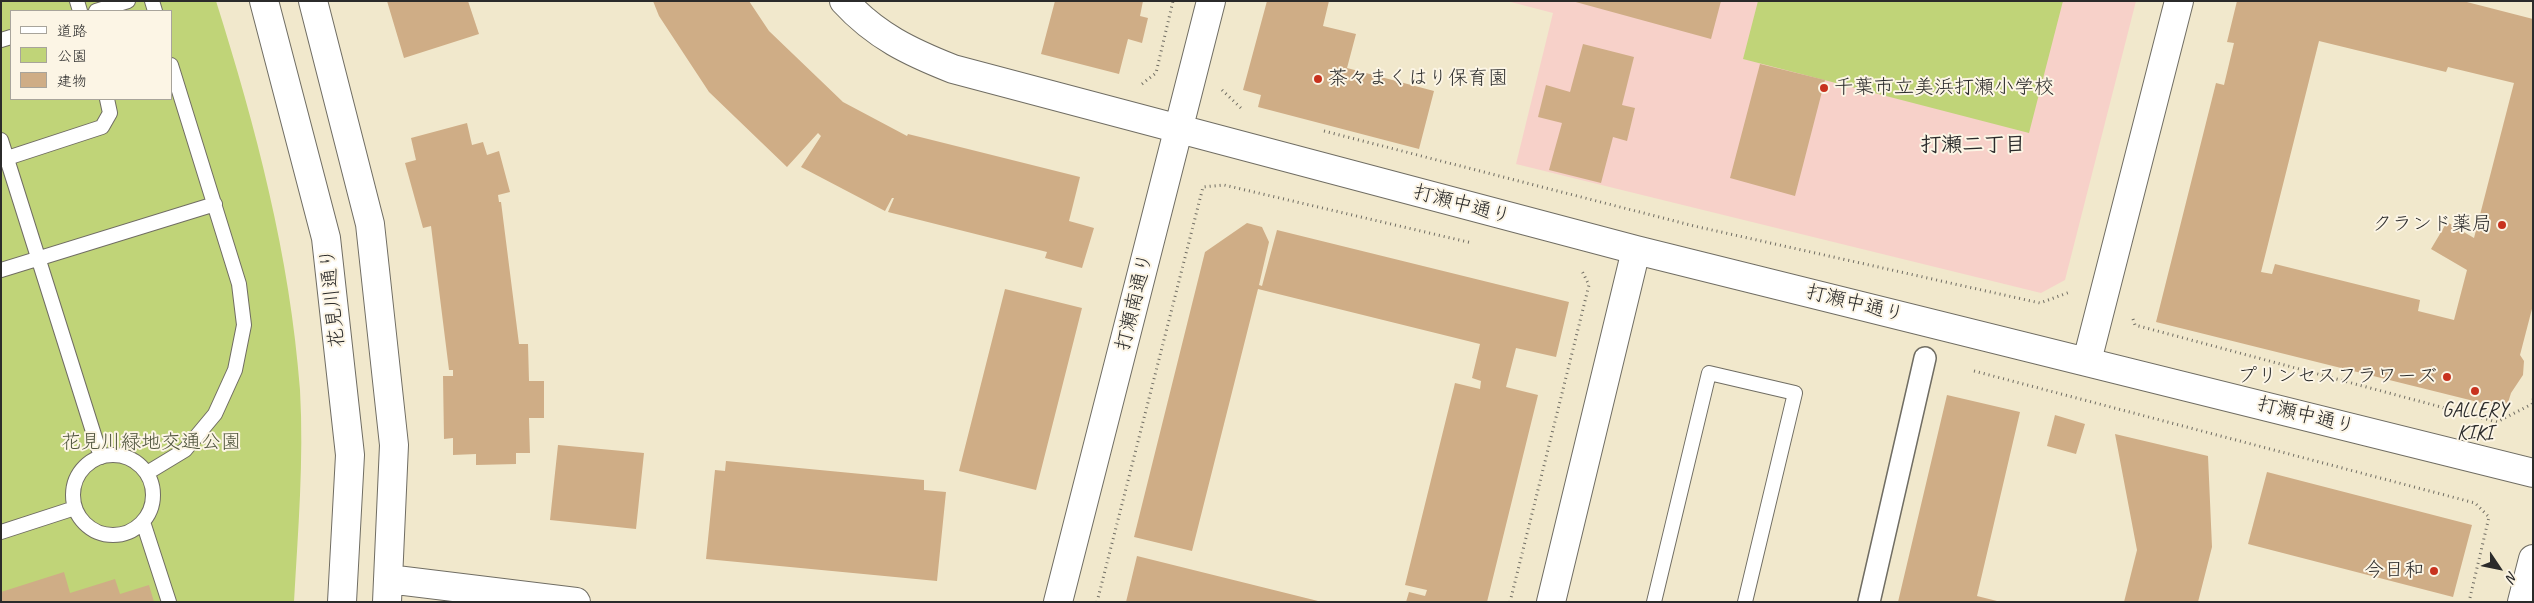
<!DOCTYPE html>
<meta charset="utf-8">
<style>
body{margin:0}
#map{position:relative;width:2534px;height:603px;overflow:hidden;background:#f1e8cc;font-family:Caveat,"Klee One",sans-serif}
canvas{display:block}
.frame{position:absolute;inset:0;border:2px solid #2b2b2b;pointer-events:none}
.legend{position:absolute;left:10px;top:10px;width:162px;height:90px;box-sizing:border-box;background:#fcf5e5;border:1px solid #a8a49b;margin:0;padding:6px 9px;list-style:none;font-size:15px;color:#2b2b2b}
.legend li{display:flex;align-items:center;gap:10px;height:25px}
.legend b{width:25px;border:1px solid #a8a49b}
.north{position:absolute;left:2474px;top:543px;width:50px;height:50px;-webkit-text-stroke:4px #fcf5e5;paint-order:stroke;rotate:124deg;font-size:14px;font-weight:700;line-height:20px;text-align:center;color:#2b2b2b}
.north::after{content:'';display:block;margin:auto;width:18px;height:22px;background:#2b2b2b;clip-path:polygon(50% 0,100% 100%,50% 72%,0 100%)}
</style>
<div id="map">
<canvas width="2534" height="603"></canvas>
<div class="frame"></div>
<ul class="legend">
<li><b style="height:6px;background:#fff"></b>道路</li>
<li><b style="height:14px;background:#c0d478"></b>公園</li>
<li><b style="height:14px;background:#cfad86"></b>建物</li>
</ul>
<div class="north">N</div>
</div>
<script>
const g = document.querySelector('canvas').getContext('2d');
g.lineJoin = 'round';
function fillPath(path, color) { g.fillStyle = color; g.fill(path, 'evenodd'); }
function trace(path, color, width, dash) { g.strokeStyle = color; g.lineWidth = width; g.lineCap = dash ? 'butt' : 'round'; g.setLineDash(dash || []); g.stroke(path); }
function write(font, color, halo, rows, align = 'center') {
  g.font = font + ' Caveat,"Klee One",sans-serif'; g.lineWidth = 4; g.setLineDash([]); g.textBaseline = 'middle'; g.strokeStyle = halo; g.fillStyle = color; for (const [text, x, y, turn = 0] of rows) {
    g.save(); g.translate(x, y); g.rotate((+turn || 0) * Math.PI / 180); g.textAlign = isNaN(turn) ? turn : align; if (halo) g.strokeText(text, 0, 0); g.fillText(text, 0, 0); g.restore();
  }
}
fillPath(new Path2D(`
 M1507 1H2136L2065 280 2041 293 1516 164 1553 13Z`), '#f7d1c9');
fillPath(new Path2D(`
 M1 1H216C256 128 290 256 300 390 304 460 298 531 294 602H1ZM11 11H171V99H11Z
 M1758 1H2063L2029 133 1743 59Z`), '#c0d478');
fillPath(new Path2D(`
 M387 1H468L479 34 404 58Z
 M653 1H749L769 31 843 102 907 136 908 134 1080 177 1069 221 1094 228 1082 268 1045 258 1047 252 888 212 894 198H892L885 211 801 167 821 136 818 133 787 167 709 92 659 16Z
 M1055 1H1143L1140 16 1148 18 1142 43 1128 39 1119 74 1041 54Z
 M1267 1H1329L1323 26 1356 34 1347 68 1434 91 1419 149 1258 107 1261 95 1243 90Z
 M1572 1H1721L1711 39Z
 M2237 1H2463L2533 19V305L2520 355 2524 361 2523 375 2511 393 2506 409 2156 322 2216 83 2224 85 2234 43 2227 42ZM2319 41 2446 72 2448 67 2514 83 2474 238 2447 222 2431 249 2467 270 2454 320 2418 311 2420 300 2275 264 2272 274 2261 272Z
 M1583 44 1634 57 1622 105 1635 108 1627 141 1613 137 1601 183 1549 170 1562 123 1538 117 1546 85 1570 92Z
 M1760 64 1825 80 1795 196 1730 178Z
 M467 123 472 145 483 142 487 155 499 151 510 192 498 195 499 202H501L519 344H528L529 381H544V418H529L530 453H516V464L476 465V454L453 455V438L444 439 443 376H453V370H449L431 226 423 228 405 163 416 160 411 138Z
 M1247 223 1262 227 1269 242 1259 285 1262 286 1277 230 1569 302 1556 357 1516 348 1506 387 1538 395 1487 602H1406L1409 592 1425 596 1427 590 1405 585 1455 383 1480 389 1481 381 1472 378 1480 344 1258 289 1192 551 1134 537 1205 252Z
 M1005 289 1082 308 1036 490 959 471Z
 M1947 395 2020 412 1977 596 2001 602H1898Z
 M2055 415 2085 424 2076 454 2047 446Z
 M2115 434 2208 456 2212 547 2198 602H2124L2137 550Z
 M558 445 644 453 636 529 550 520Z
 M726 461 924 480V490L946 492 937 581 706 559 715 470 725 471Z
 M2267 472 2472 525 2453 597 2248 544Z
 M1137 556 1318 601V602H1126Z
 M64 572 70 593 115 579 120 594 149 585 154 602H1V592Z`), '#cfad86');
const service = new Path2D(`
 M77 1 80 11
 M152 1 155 11
 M96 11 128 1
 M1 40 11 37
 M1 140 101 457
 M1 160 102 127 110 113 107 99
 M1 270 215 204
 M73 495a40 40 0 1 1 80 0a40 40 0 1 1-80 0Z
 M147 473 185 450 215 414 235 370 244 325 239 284 171 65
 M143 522 169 602
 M1 532 75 508
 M1654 602 1709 373 1795 393 1745 602`);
const pedestrian = new Path2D(`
 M1869 602 1925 358`);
const tertiary = new Path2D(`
 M264 1 326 238 350 455 342 602
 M313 1 370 224 394 445 387 602
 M844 1C876 36 910 52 953 69L1636 250 2533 473
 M2087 361 2179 1
 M388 579 576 602
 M1058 602 1211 1
 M1551 602 1636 250
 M2522 602 2533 559`);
trace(service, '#706d63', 16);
trace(pedestrian, '#706d63', 24);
trace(tertiary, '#706d63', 30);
trace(new Path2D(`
 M1142 84 1156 73 1173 1
 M1222 90 1243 110
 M1324 131 1694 226 2040 303 2070 292
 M2133 319 2135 325 2497 422 2532 404 2533 399
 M1974 371 2475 503 2489 517 2469 602
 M1097 602 1203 187 1224 185 1472 243
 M1510 602 1589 285 1582 271`), '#706d63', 3, [1, 4]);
trace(service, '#fff', 14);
trace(pedestrian, '#fff', 21);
trace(tertiary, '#fff', 28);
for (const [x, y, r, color] of [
 [1318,79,5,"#c8321e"],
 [1824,88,5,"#c8321e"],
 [2502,225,5,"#c8321e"],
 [2447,377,5,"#c8321e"],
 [2475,391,5,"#c8321e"],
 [2434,571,5,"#c8321e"]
]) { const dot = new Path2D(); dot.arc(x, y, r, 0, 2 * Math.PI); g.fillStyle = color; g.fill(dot); trace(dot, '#fcf5e5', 2); }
write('20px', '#2b2b2b', '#fcf5e5', [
 ["茶々まくはり保育園",1328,79,"left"],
 ["千葉市立美浜打瀬小学校",1834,88,"left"],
 ["クランド薬局",2492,225],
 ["プリンセスフラワーズ",2437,377],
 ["GALLERY",2475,411,"center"],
 ["KIKI",2475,434,"center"],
 ["今日和",2424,571]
], 'right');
write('20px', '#2b2b2b', '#fcf5e5', [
 ["打瀬中通り",1462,205,15],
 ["花見川通り",333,298,-96],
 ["打瀬南通り",1135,302,-76],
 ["打瀬中通り",1855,304,14],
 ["打瀬中通り",2306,416,14]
]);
write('20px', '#50553e', '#fcf5e5', [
 ["花見川緑地交通公園",151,443]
]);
write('bold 21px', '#2b2b2b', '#fcf5e5', [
 ["打瀬二丁目",1973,145]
]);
</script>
